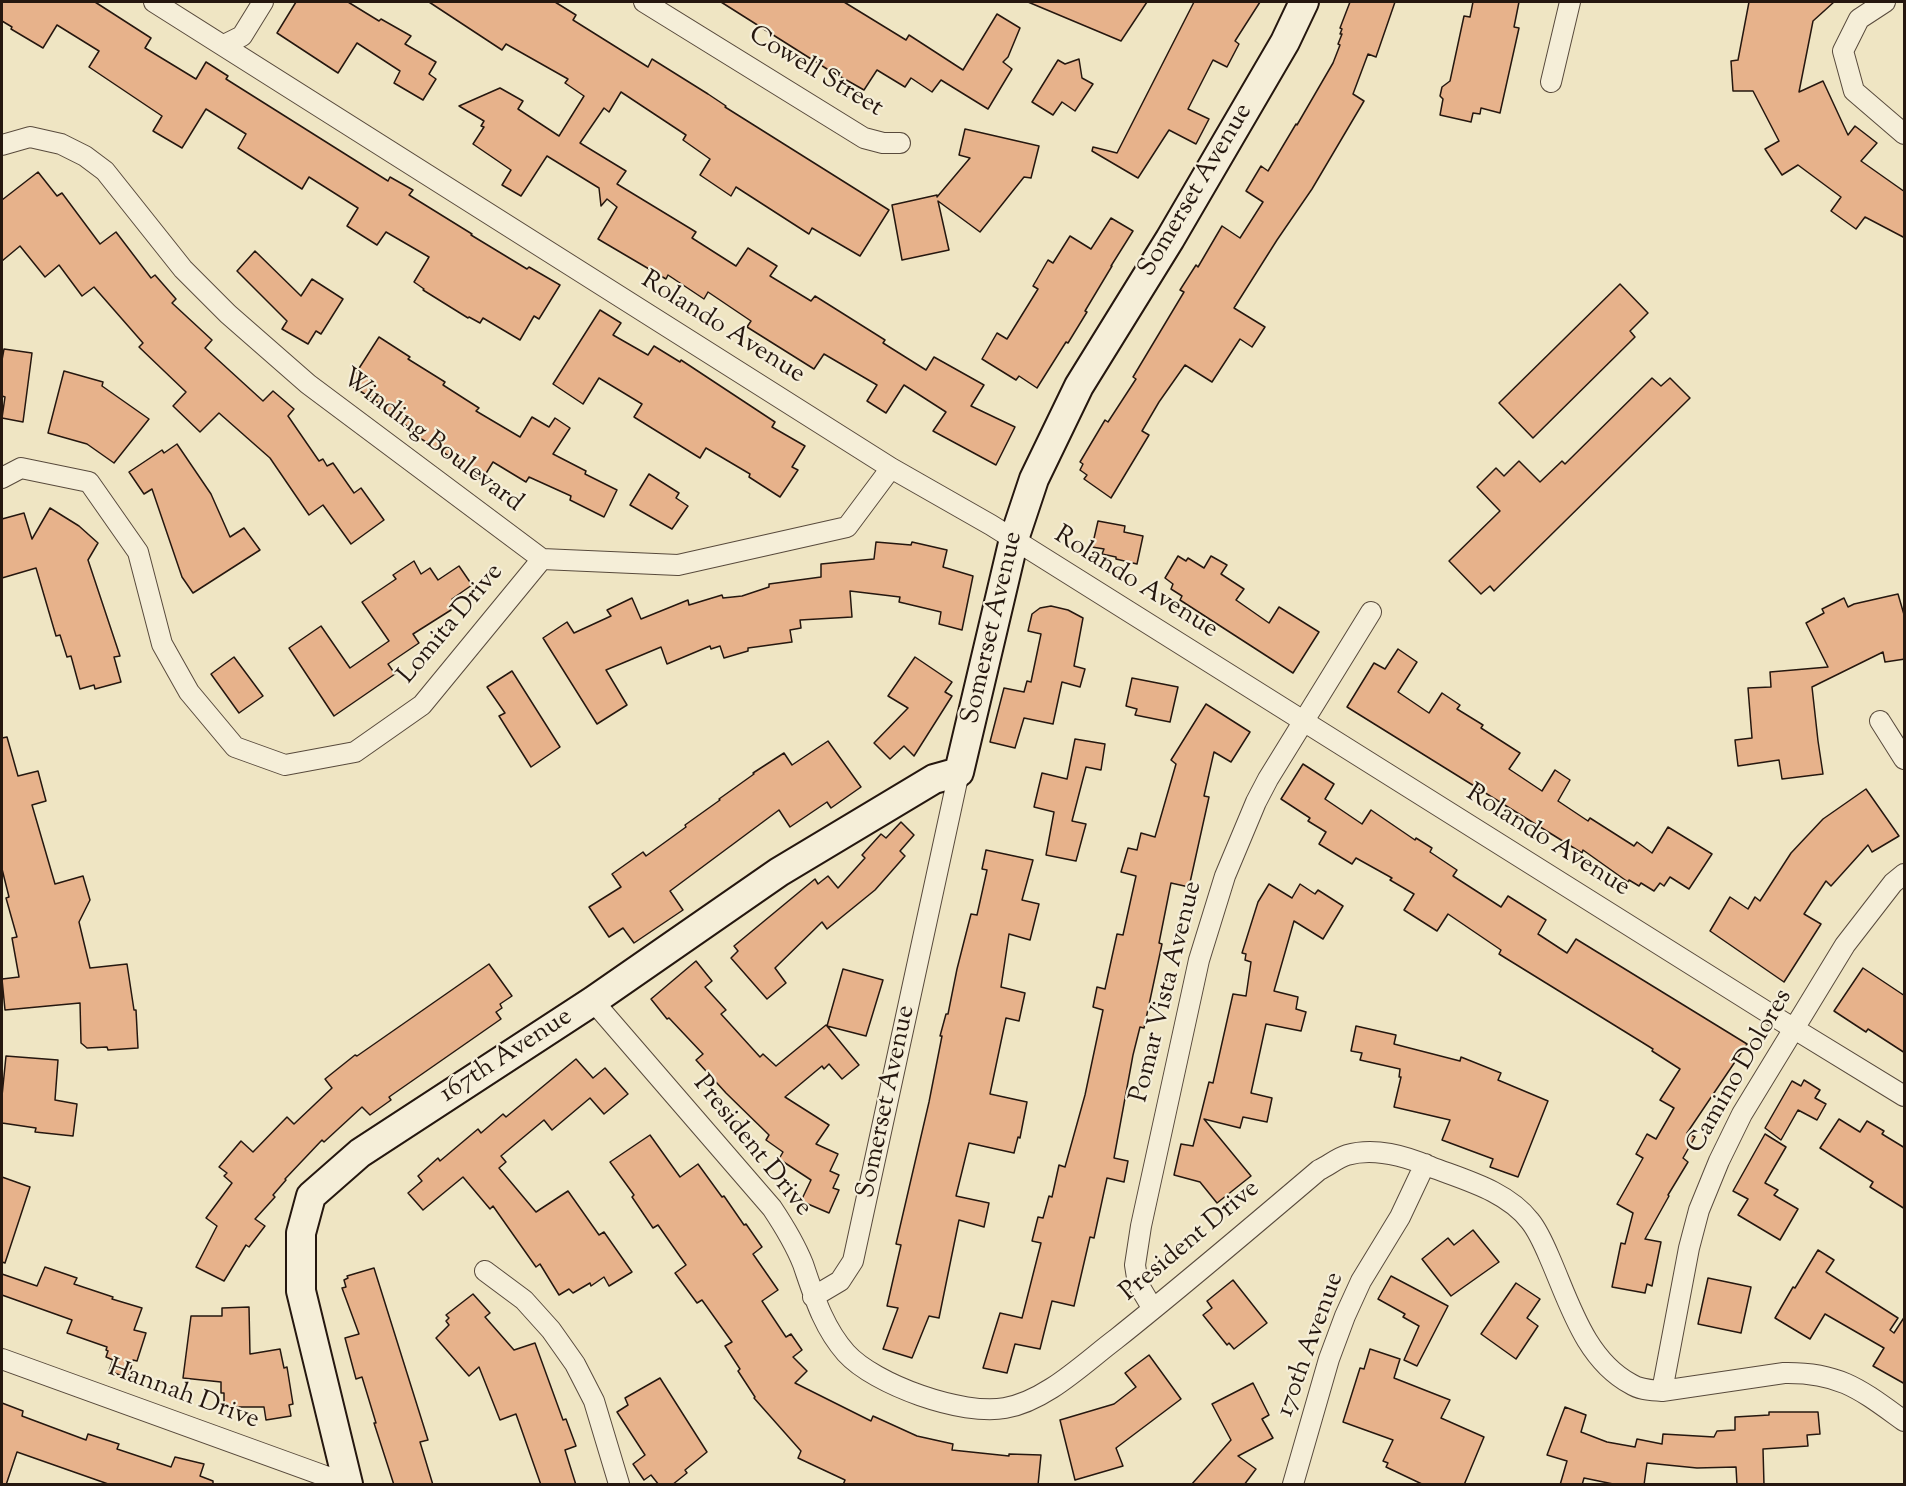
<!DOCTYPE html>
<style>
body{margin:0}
#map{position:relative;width:1906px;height:1486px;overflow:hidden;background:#efe5c3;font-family:"Sorts Mill Goudy",serif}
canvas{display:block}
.frame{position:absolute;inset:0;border:3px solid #25170f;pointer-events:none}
</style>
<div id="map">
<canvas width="1906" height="1486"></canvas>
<div class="frame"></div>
</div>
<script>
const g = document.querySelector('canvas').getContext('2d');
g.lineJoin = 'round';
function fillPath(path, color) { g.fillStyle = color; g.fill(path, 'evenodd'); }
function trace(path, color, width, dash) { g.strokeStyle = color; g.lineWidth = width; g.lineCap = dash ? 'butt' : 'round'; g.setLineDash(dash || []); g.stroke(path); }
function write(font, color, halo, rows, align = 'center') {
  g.font = font + ' "Sorts Mill Goudy",serif'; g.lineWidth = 4.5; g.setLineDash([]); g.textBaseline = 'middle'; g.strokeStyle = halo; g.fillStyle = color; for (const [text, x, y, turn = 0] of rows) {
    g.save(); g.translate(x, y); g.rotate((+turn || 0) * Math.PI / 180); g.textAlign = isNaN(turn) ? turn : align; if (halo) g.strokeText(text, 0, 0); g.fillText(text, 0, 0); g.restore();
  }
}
const building = new Path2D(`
 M2 2H95L151 38 145 48 196 79 206 62 228 76 226 79 388 181 390 177 413 190 409 195 472 234 471 235 527 269 529 267 560 285 539 319 534 316 520 340 483 318 480 323 469 317 468 318 423 290 424 289 414 282 429 257 386 232 377 245 347 226 358 208 309 177 302 189 238 148 246 134 206 109 182 148 153 131 162 116 89 67 99 51 57 25 43 48 11 29 12 27 2 21Z
 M296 2H348L379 21 381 19 411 36 405 44 436 62 429 74 436 79 423 100 394 83 400 71 357 43 338 73 277 33Z
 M429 2H555L576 15 573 20 648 67 652 59 708 94 726 106 725 107 889 210 860 256 812 228 809 234 736 187 731 196 700 175 710 159 683 140 686 135 621 92 609 112 604 108 580 143 626 171 617 184 696 232 692 238 736 266 748 248 777 266 770 276 811 301 815 296 885 340 883 343 926 370 934 357 984 385 971 406 1015 427 996 465 933 431 946 412 904 385 886 413 867 401 877 385 824 354 814 369 747 327 751 321 708 292 704 299 668 275 666 279 598 239 617 207 607 199 601 206 599 188 547 156 521 196 502 185 511 170 473 144 484 127 481 126 484 121 459 106 500 88 523 101 518 109 559 136 584 96 565 83 568 79 506 44 502 50Z
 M721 2H844L906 40 909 35 963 70 997 14 1020 28 1008 57 1003 62 1012 69 988 109 941 80 932 92 911 78 905 87 877 70 864 90 827 69Z
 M1028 2H1147L1121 41Z
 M1194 2H1260L1235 41 1239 44 1227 67 1213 60 1188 109 1209 119 1196 144 1169 130 1138 178 1092 151 1093 147 1117 153Z
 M1350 2H1395L1376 57 1368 54 1353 94 1364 101 1312 189 1277 240 1234 308 1265 327 1252 347 1240 339 1212 382 1185 365 1159 402 1142 431 1149 435 1111 498 1084 479 1087 475 1080 470 1083 464 1080 462 1105 420 1108 422 1136 379 1133 377 1184 292 1180 290 1196 265 1198 267 1222 226 1240 238 1263 202 1246 191 1261 166 1268 171 1296 124 1297 125 1333 63 1340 45 1338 44 1342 34H1340L1342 29 1340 28Z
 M1473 2H1519L1514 27 1519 28 1500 113 1481 108 1480 114 1473 113 1471 122 1440 115 1443 99 1440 96 1442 87 1450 81 1464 16 1470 17Z
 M1749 2H1834L1813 21 1799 92 1823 81 1848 135 1855 126 1877 143 1861 161 1905 192V238L1865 217 1856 229 1831 211 1841 197 1798 165 1782 175 1765 149 1779 141 1753 91H1733L1731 61 1738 60Z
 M1079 59 1082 78 1093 84 1075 111 1062 102 1053 115 1032 102 1058 60 1065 64Z
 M965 129 1039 146 1031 178 1024 177 980 232 938 201 949 250 902 260 892 205 937 195V197L970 158 959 155Z
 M38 172 57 196 62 193 100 244 116 232 151 278 155 275 176 299 172 303 212 340 205 348 263 401 273 391 294 409 288 416 319 461 323 459 327 466 333 463 354 493 361 488 384 520 351 544 323 505 309 515 270 458 219 413 200 432 173 406 186 392 139 347 143 343 94 287 82 296 59 265 45 277 20 246 2 261V200Z
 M1111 218 1133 231 1111 266H1112L1085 311 1087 312 1068 343 1066 342 1037 388 1019 376 1016 380 982 359 997 333 1007 339 1038 289 1033 286 1048 260 1053 263 1070 236 1091 249Z
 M255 251 301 296 312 279 343 299 321 334 316 331 308 344 282 329 287 321 237 271Z
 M1620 284 1648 313 1630 331 1635 337 1533 438 1499 403Z
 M600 310 621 323 613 335 648 355 654 346 680 362 681 360 775 422 772 427 805 446 792 467 798 470 780 497 749 477 750 474 706 448 700 458 634 417 642 404 599 378 583 404 553 384Z
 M379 337 410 357 408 359 445 382 443 385 479 408 476 411 520 437 532 417 549 427 555 418 570 428 553 454 586 471 585 474 617 490 604 517 570 500 571 496 529 477 526 482 493 462 482 480 460 467 462 464 418 437 420 434 382 411 385 407 349 384Z
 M4 349 32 353 23 422 2 418 5 397 2 396V360Z
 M64 371 103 382 102 386 149 419 114 463 87 444 48 433Z
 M1652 378 1661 386 1670 378 1690 398 1494 591 1490 586 1481 594 1449 561 1500 511 1477 487 1496 468 1504 476 1519 461 1540 482 1562 461 1565 464Z
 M177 444 211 494 230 537 244 528 260 550 193 593 182 577 152 489 144 494 129 472 162 450 164 453Z
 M649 474 679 493 676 498 688 506 672 529 630 505Z
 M50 508 79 526 98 543 88 560 120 656 114 657 121 682 95 689 94 685 80 689 71 656 67 657 60 635 56 636 36 568 2 578V519L24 513 32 539Z
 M1098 521 1125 526 1124 532 1143 536 1137 564 1116 559V557L1102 554 1104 549 1092 547Z
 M876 542 911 545 912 542 947 550 943 567 973 576 962 630 939 624 941 612 899 602 900 597 850 591 852 617 800 620 801 628 790 630 792 642 748 648V651L724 658 720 646 711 649 710 646 667 664 661 647 606 670 627 705 597 724 543 638 567 622 574 633 611 616 607 610 632 598 641 619 688 600 689 605 722 595 723 598 742 596 769 587V584L821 577V564L874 559Z
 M1178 556 1186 561 1188 558 1204 568 1211 556 1227 565 1221 574 1244 589 1236 600 1269 623 1279 607 1319 632 1293 673 1180 600 1182 596 1171 589 1173 584 1165 578Z
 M414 561 421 574 430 568 438 580 459 566 472 585 452 599 454 602 448 606 451 610 413 634 419 643 388 664 395 674 334 716 289 648 321 626 350 668 389 641 362 602 396 579 393 575Z
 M1898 594 1905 618V659L1885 662 1883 652 1812 687 1818 741 1823 774 1782 779 1779 760 1738 766 1735 740 1752 738 1748 688 1771 687 1770 672 1828 667 1806 623 1824 613 1822 609 1844 598 1848 607 1854 604Z
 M1051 606 1068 610 1083 618 1074 666 1085 669 1080 687 1062 682 1053 724 1024 718 1015 748 990 742 1004 688 1024 692 1027 681 1031 682 1041 634 1028 631 1032 614 1040 608Z
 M1398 649 1417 662 1398 692 1429 713 1442 693 1460 705 1457 709 1483 725 1481 728 1520 753 1509 769 1542 791 1555 770 1570 780 1558 801 1588 821 1590 818 1634 846 1637 842 1652 853 1668 827 1712 854 1689 889 1670 877 1664 886 1660 883 1654 891 1641 883 1639 886 1629 880 1628 882 1583 850 1582 853 1347 707 1374 663 1385 669Z
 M234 657 263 696 239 713 211 674Z
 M915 657 952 682 945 692 952 696 914 756 904 746 890 759 874 743 908 708 888 696Z
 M512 671 560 747 531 767 499 716 505 713 487 687Z
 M1132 678 1178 687 1170 722 1135 715 1137 709 1126 706Z
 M1206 704 1250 732 1231 762 1214 752 1204 796 1209 797 1189 887 1171 883 1159 943 1162 944 1144 1028 1140 1027 1133 1055 1114 1158 1128 1161 1124 1182 1107 1178 1094 1238 1090 1237 1074 1306 1052 1301 1040 1349 1015 1344 1007 1373 983 1368 1000 1313 1022 1318 1041 1243 1032 1241 1038 1217 1043 1218 1049 1196 1052 1197 1059 1165 1065 1167 1085 1095 1103 1010 1093 1007 1097 987 1105 989 1117 934 1123 935 1136 876 1121 872 1128 848 1137 850 1141 833 1155 837 1176 764 1171 760Z
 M7 737 18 776 38 771 46 801 32 805 55 884 83 876 90 900 79 922 90 968 127 964 134 1010H136L138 1048 108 1050 107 1047 87 1048 81 1043 80 1003 5 1010 2 979 19 977 12 938 17 937 6 898 9 897 2 869V738Z
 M1075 739 1105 744 1101 770 1086 767 1072 821 1086 824 1076 861 1046 855 1054 812 1034 807 1042 773 1067 779Z
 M828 741 861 787 831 808 827 802 790 827 779 810 670 891 683 910 634 943 623 928 609 937 589 907 621 887 612 874 643 852 646 856 686 827 685 825 720 800 719 799 754 774 753 773 784 753 792 765Z
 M1303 764 1334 784 1325 799 1362 824 1371 810 1415 840 1416 838 1432 848 1430 852 1457 870 1453 876 1501 907 1508 896 1546 920 1538 934 1567 953 1576 939 1747 1044 1687 1133 1695 1137 1683 1158 1688 1162 1668 1195 1669 1196 1645 1239 1661 1242 1652 1286 1647 1284 1645 1293 1612 1287 1621 1243 1625 1244 1633 1213 1617 1204 1643 1158 1636 1154 1647 1134 1656 1139 1674 1108 1660 1100 1680 1069 1652 1051 1653 1049 1499 954 1501 950 1448 914 1437 931 1404 910 1414 894 1390 880 1392 878 1356 858 1352 864 1319 844 1326 832 1308 821 1310 818 1281 799Z
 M1866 789 1899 836 1872 852 1868 845 1831 886 1826 881 1804 914 1821 924 1784 982 1710 931 1730 897 1748 909 1755 897 1760 901 1791 853 1823 819Z
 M901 822 914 835 900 851 905 856 875 890 827 929 822 922 775 968 786 983 767 999 731 958 738 951 734 946 815 879 818 884 828 876 838 888 865 858 862 855 881 834 886 838Z
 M986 850 1033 860 1022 900 1039 904 1030 940 1009 934 1001 987 1025 993 1019 1021 1006 1018 990 1094 1027 1102 1020 1138 1018 1137 1014 1153 969 1143 956 1196 989 1203 984 1227 959 1220 939 1318 929 1316 912 1358 883 1349 898 1308 887 1306 901 1245 896 1244 929 1102 942 1036H940L946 1014H948L957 969 971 914 977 915 987 870 982 869Z
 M1269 884 1292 898 1300 884 1315 894 1318 890 1343 906 1323 939 1294 921 1274 991 1298 997 1296 1009 1306 1012 1301 1031 1266 1024 1251 1093 1272 1098 1267 1122 1243 1117 1240 1128 1204 1119 1251 1176 1217 1203 1200 1182 1174 1175 1181 1144 1193 1146 1209 1082 1213 1083 1233 994 1246 996 1251 962 1245 960 1246 954 1242 953 1258 902Z
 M696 961 712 981 705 987 726 1010 721 1014 760 1057 763 1054 776 1066 826 1025 827 1026 843 969 883 980 866 1036 827 1026 859 1065 842 1079 829 1064 824 1069 822 1066 785 1097 829 1125 816 1144 838 1154 830 1171 839 1175 833 1188 839 1190 829 1213 801 1201 811 1180 779 1159 783 1152 766 1140 769 1135 726 1093 696 1060 703 1054 669 1018 667 1019 651 999Z
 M489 964 512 996 500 1004 502 1008 496 1012 501 1019 389 1097 391 1100 370 1115 362 1107 324 1142 322 1140 285 1179 286 1180 273 1195 275 1197 255 1219 265 1226 249 1247 246 1245 224 1281 196 1267 217 1226 206 1218 232 1183 224 1176 227 1173 219 1167 241 1141 253 1152 287 1117 294 1124 332 1088 325 1079 355 1055 357 1056Z
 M1863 968 1905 996V1053L1868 1029 1866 1032 1834 1011Z
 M1356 1026 1396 1035 1394 1044 1460 1061 1461 1057 1501 1073 1498 1080 1548 1101 1518 1177 1490 1167 1493 1159 1442 1140 1450 1120 1394 1107 1401 1077H1399L1400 1069 1360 1060 1362 1053 1351 1051Z
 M6 1056 58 1060 55 1100 77 1104 73 1136 35 1132 36 1128 2 1123V1096Z
 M576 1059 593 1078 605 1068 628 1094 604 1114 590 1098 552 1130 544 1120 501 1156 506 1162 499 1168 536 1212 568 1191 599 1235 604 1232 632 1272 609 1286 604 1277 591 1286 590 1283 573 1293 569 1289 559 1295 540 1264 536 1267 493 1206 490 1209 463 1177 423 1210 408 1193 422 1181 418 1176 438 1158 440 1161 478 1129 481 1133 503 1114 506 1117Z
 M1804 1080 1820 1090 1815 1098 1826 1104 1817 1120 1798 1110 1781 1140 1765 1128 1792 1081 1801 1086Z
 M1839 1119 1860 1132 1867 1121 1884 1131 1882 1134 1905 1148V1209L1870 1187 1873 1182 1820 1148Z
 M1765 1134 1786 1147 1765 1183 1778 1190 1774 1195 1798 1209 1780 1240 1738 1215 1748 1199 1733 1191Z
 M650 1135 680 1177 698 1164 722 1197 724 1196 744 1225 746 1224 762 1247 753 1254 778 1290 762 1301 786 1337 791 1334 802 1350 793 1357 807 1371 795 1383 871 1421 873 1416 917 1436 953 1444 952 1450 1009 1456V1454L1041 1455 1038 1485H843L845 1480 798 1458 801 1451 754 1398 755 1397 738 1371 740 1369 725 1346 732 1342 702 1300 697 1303 675 1273 686 1265 658 1225 653 1228 632 1197 634 1195 610 1162Z
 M2 1177 30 1187 5 1263 2 1262Z
 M1473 1230 1499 1262 1451 1296 1422 1259 1448 1238 1454 1245Z
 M1818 1250 1834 1260 1826 1272 1898 1318 1890 1330 1894 1333 1905 1316V1384L1873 1366 1884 1348 1825 1314 1810 1339 1775 1318 1793 1287 1795 1288Z
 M45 1267 77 1278 74 1284 113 1297 112 1299 142 1308 134 1330 146 1333 137 1361 133 1360 128 1378 109 1371 113 1360 106 1357 108 1351 106 1350 107 1347 67 1333 72 1320 2 1295V1274L37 1286Z
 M374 1268 428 1440 420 1442 433 1485H394L374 1423H376L362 1377 356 1379 345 1338 359 1334 342 1288 346 1287 344 1280 348 1278 347 1276Z
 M1391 1276 1448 1306 1417 1366 1404 1360 1419 1326 1403 1317 1405 1314 1378 1299Z
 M1708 1278 1751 1287 1741 1333 1698 1324Z
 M1233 1280 1267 1323 1234 1349 1229 1343 1227 1345 1203 1315 1212 1308 1207 1301Z
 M1516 1283 1540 1299 1527 1318 1538 1326 1516 1359 1481 1334Z
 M473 1294 490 1313 485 1317 514 1350 535 1343 563 1420 566 1419 576 1446 565 1450 576 1485H541L516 1414 500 1420 479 1367 469 1376 436 1338 449 1325 446 1321 449 1318 446 1315Z
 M249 1307 250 1354 280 1349 284 1368 287 1367 293 1404 289 1405 291 1416 266 1420 264 1407H224V1393H221V1382L183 1378 191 1316H222V1308Z
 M1370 1349 1400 1359 1394 1378 1450 1400 1441 1418 1484 1437 1464 1485H1424L1386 1467 1388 1463 1383 1461 1393 1440 1343 1422 1360 1368 1364 1369Z
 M1149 1355 1181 1399 1116 1448 1123 1466 1075 1480 1060 1420 1114 1404 1136 1387 1125 1373Z
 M660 1378 707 1452 685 1470 687 1473 672 1485H659L651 1475 644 1480 633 1464 645 1455 617 1412 628 1405 625 1398Z
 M1253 1383 1269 1415 1262 1419 1273 1438 1238 1456 1256 1469 1244 1485H1191L1231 1440 1212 1404Z
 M2 1403 23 1411 22 1416 86 1440 88 1434 119 1444 117 1449 171 1467 175 1457 204 1464 200 1476 213 1481V1485H111L17 1452 6 1485H2Z
 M1565 1407 1586 1415 1581 1432 1607 1442 1635 1447 1637 1439 1662 1444 1663 1434 1714 1437 1717 1431 1735 1430V1417L1769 1415V1412H1818L1820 1434 1807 1435 1808 1446 1763 1449 1764 1485H1737L1736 1467 1697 1468 1647 1463 1644 1485H1618L1584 1478 1582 1485H1560L1567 1461 1547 1455Z`);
fillPath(building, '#e7b28b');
trace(building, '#25170f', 1.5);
const street = new Path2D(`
 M154 2 891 468 991 525 1775 1017 1904 1096
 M644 2 864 138 883 143H900
 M1885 2 1859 19 1843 51 1854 91 1904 134
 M224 45 242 36 263 2
 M1551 82 1570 2
 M2 145 30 137 61 144 85 156 105 171 183 269 228 314 308 384 542 559 678 565 847 527 891 468
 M2 478 21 468 89 482 138 552 162 644 189 692 235 747 285 765 355 752 422 705 542 559
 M1880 721 1904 759
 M593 1001 772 1208C784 1226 795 1244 803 1264 814 1296 823 1327 846 1353 875 1385 963 1416 1005 1408 1046 1401 1084 1363 1116 1339 1185 1284 1252 1227 1319 1170 1328 1166 1337 1158 1347 1155 1375 1147 1405 1156 1431 1167 1465 1180 1507 1191 1530 1221 1539 1232 1545 1247 1551 1261 1570 1305 1586 1360 1631 1384 1640 1390 1651 1390 1662 1391L1784 1373C1840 1372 1861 1390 1904 1421
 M485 1271 524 1300 551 1330 575 1364 594 1401 619 1484
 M813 1297 840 1281 853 1261 959 772
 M1153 1309 1138 1284 1135 1265 1141 1226 1199 960 1225 876 1256 802 1268 779 1371 612
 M2 1359 347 1484
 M1662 1391 1689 1248 1699 1210 1719 1161 1742 1114 1845 945 1893 883 1904 874
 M1293 1484 1329 1359 1345 1316 1361 1281 1400 1217 1425 1164`);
const secondary = new Path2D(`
 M348 1484 301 1291V1233L311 1196 360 1153 593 1001 779 872 934 779 959 772 1014 539 1034 479 1079 386 1170 239 1285 42 1304 2`);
trace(street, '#584a3c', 22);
trace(secondary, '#25170f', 32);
trace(street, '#f5eed8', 20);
trace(secondary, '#f5eed8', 28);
write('26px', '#25170f', '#f5eed8', [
 ["Cowell Street",815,73,31],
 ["Somerset Avenue",1197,191,-59],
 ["Rolando Avenue",722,329,32],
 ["Winding Boulevard",431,442,37],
 ["Rolando Avenue",1135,584,32],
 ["Lomita Drive",452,625,-50],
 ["Somerset Avenue",994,628,-77],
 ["Rolando Avenue",1547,842,32],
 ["Pomar Vista Avenue",1168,992,-76],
 ["167th Avenue",507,1057,-33],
 ["Camino Dolores",1741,1072,-60],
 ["Somerset Avenue",888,1102,-78],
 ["President Drive",751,1147,51],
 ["President Drive",1191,1242,-40],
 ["170th Avenue",1312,1345,-70],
 ["Hannah Drive",183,1396,20]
]);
</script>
